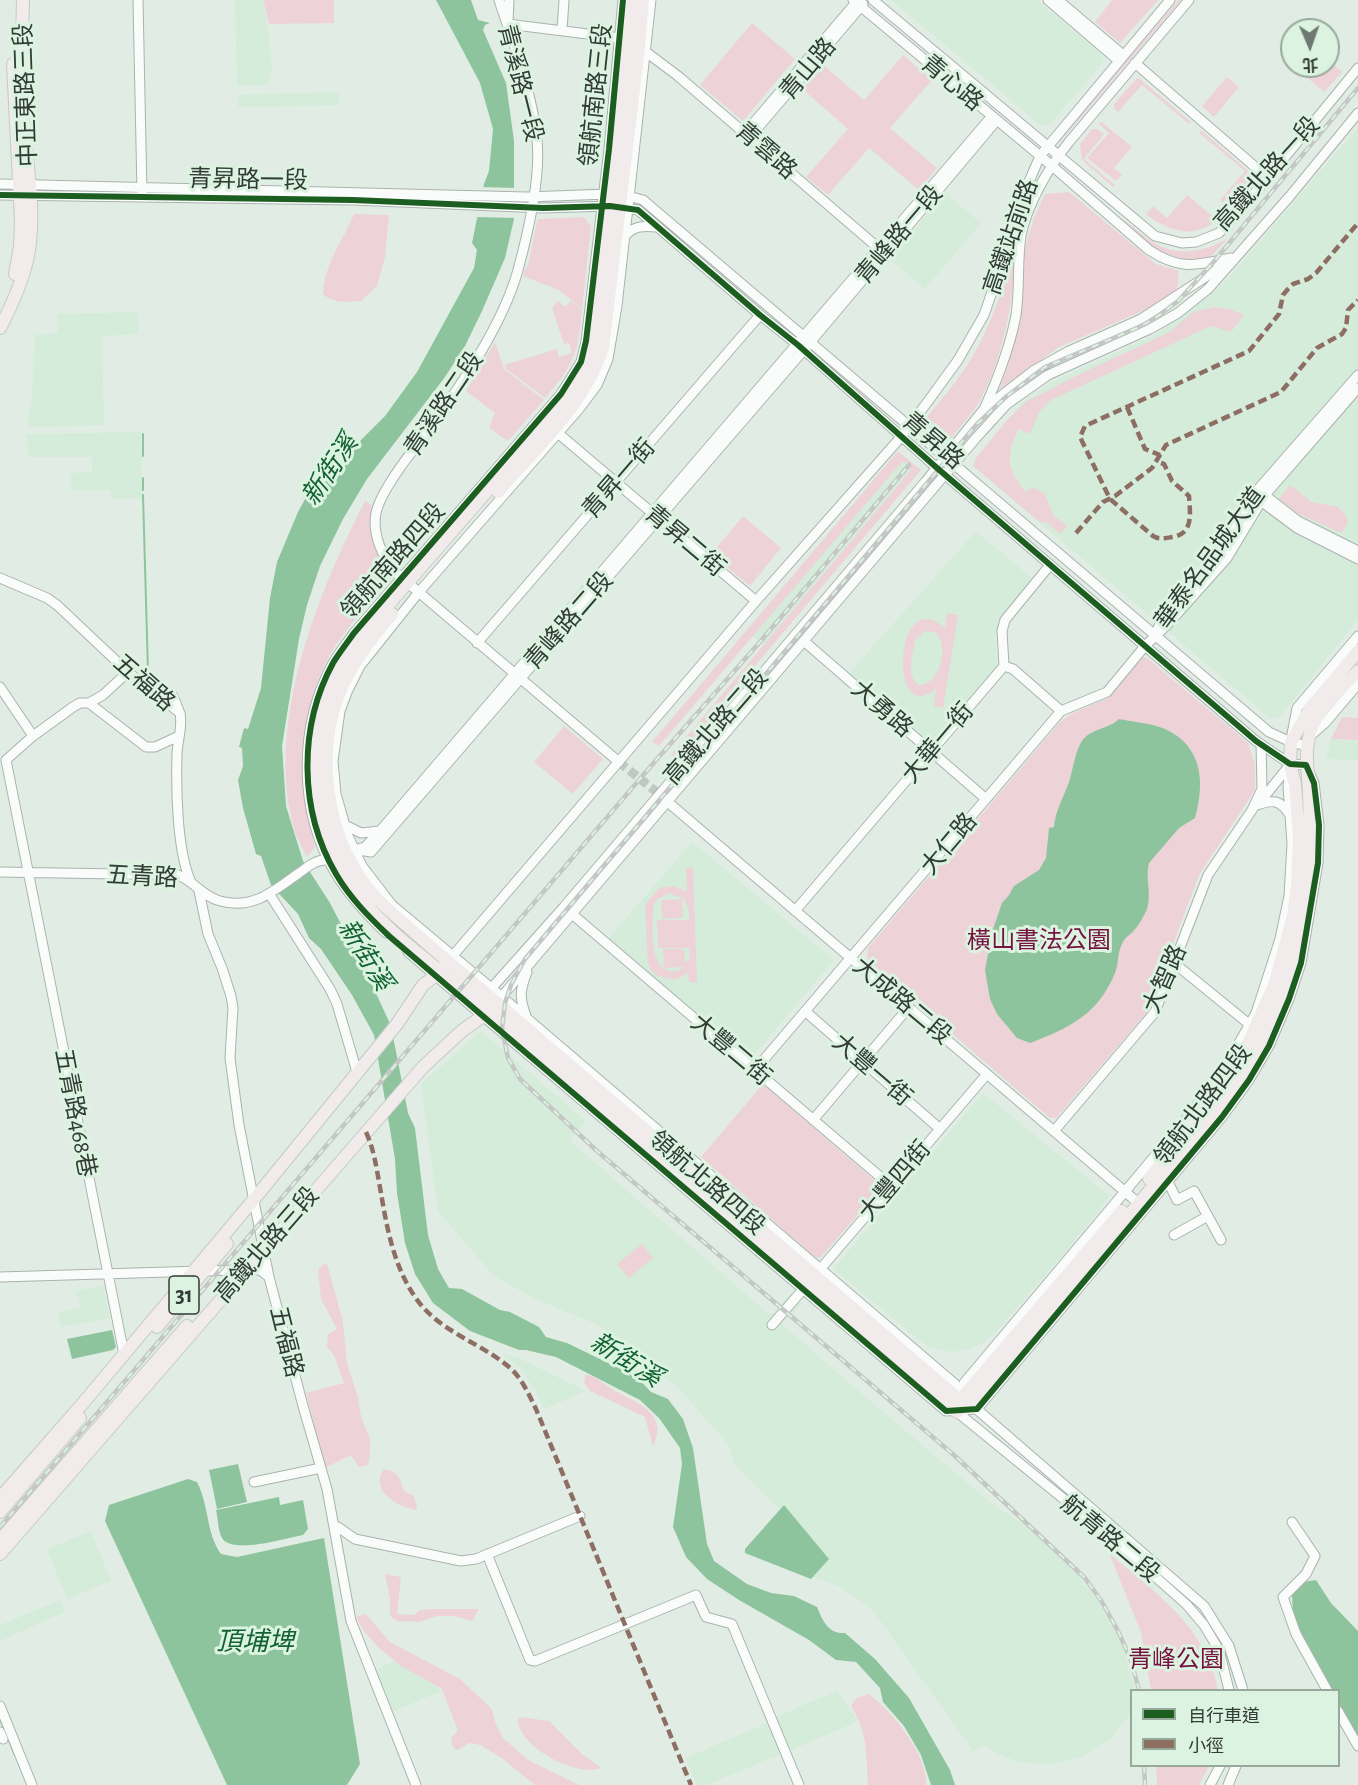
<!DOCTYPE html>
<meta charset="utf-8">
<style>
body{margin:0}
#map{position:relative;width:1358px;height:1785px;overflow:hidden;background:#e1ede4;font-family:"Alegreya Sans","Noto Sans TC",sans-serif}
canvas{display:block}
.legend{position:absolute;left:1130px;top:1689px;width:210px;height:78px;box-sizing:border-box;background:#dbf3e0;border:2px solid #97a99b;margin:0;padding:8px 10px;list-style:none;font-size:18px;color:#323b34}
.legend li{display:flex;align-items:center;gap:12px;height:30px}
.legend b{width:30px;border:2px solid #97a99b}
.north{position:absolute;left:1280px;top:18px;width:60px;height:60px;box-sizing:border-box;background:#dbf3e0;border:2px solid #97a99b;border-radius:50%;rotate:178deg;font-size:16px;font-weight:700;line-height:24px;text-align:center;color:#323b34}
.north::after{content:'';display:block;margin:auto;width:21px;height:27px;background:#6f7972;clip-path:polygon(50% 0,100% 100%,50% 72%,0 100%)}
</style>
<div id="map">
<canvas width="1358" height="1785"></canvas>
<ul class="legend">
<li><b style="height:8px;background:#1b5e20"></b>自行車道</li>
<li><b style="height:8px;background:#8d6e63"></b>小徑</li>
</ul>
<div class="north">北</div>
</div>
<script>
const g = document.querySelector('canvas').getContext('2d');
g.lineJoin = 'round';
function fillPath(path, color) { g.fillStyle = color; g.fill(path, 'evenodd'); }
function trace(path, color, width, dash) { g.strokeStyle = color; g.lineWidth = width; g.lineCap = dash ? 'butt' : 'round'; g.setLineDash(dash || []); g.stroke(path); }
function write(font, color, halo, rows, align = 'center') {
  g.font = font + ' "Alegreya Sans","Noto Sans TC",sans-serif'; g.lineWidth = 6; g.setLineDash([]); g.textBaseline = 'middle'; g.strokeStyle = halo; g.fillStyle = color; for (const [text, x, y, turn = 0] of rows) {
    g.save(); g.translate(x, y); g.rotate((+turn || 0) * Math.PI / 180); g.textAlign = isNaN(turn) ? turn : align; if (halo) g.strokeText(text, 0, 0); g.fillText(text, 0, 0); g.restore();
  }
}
fillPath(new Path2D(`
 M235 0H262L268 25 272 69 267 85 237 86Z
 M891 0H974L976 2 978 0H1037L1101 54 1103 63 1050 124 1042 126Z
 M339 92 338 105 238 107V95Z
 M1358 127V620L1283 713 1277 718 1271 719 973 466 974 463 1020 404 1052 382 1153 336 1194 308 1225 282Z
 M945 193 981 223 925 289 889 259Z
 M138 312 139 334 102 336 104 425 27 427 32 399 35 335 58 333 57 314Z
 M141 432 142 499H111V490H71L70 473 92 472V457H28L27 434Z
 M901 462H905L910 466V471L764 645 752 636Z
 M976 531 1038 583 995 634 998 673 928 755 841 682Z
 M1331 739 1358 740V760L1326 759Z
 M692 842 834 960 749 1061 607 940Z
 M481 1031 586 1121 570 1141 769 1314H772L791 1293 802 1303 783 1323V1325L876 1406 995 1506 1038 1533 1076 1572 1103 1608 1120 1639 1130 1670 1135 1690H1132L1130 1714 1111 1739 1081 1757 1052 1764 1022 1763 1000 1755 983 1745 973 1751 872 1609 840 1587 744 1551 780 1509 734 1464 729 1445 679 1389 600 1326 533 1298 493 1275 438 1211 421 1084Z
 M983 1093 1110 1196 1069 1248 993 1335 981 1344 969 1349 952 1352 940 1350 929 1347 913 1335 833 1269Z
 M103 1285 110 1318 61 1327 58 1312 80 1308 76 1291Z
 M504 1353 521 1359 586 1391 544 1409 536 1392 519 1367 503 1355Z
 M91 1531 111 1581 67 1599 47 1549Z
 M60 1600 65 1612 0 1641V1625Z
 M395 1661 439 1688 441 1691 391 1712 374 1670Z
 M837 1691 858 1721 789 1751 775 1717Z
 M770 1722 783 1753 707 1785H697L685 1758Z`), '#d5ecda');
fillPath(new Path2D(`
 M263 0H334V23L269 24Z
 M1112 0H1158L1120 43 1095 22Z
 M1178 0H1181L1059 143 1057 142 1069 127Z
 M752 23 795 59 743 121 700 85Z
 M903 55 932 80 890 128 937 168 919 190 869 148 828 195 806 177 848 129 801 88 822 64 864 100Z
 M1328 60 1342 72 1324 92 1303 74 1310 66H1328Z
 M1227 77 1239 87 1214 117 1202 106Z
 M1137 78 1140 79 1191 122 1189 124 1142 85 1118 112 1114 109V104Z
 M1100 121 1132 147 1114 168 1122 175 1116 181 1087 158 1109 133 1099 124Z
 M1092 129H1097L1104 134 1084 159 1115 185 1113 187 1082 160 1080 144Z
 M1201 130 1253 175V180L1228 207 1220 200 1245 171 1199 133Z
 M1069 192 1156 264 1179 271 1177 290 1145 310 1059 347 999 390 1009 363 1017 326 1024 250 1034 218 1045 194Z
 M1187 195 1217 220C1193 240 1168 231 1146 214L1153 206 1167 218Z
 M354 214 389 215 385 257 377 286 361 301C347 302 334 304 323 294 324 264 343 241 354 214Z
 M584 217 591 226 582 309 559 290 523 276 529 261 537 221 539 219Z
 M1120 218C1131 224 1140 233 1151 241 1174 257 1205 253 1228 238L1210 258 1182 259 1156 250Z
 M1012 255H1014C1015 302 1001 363 978 404 970 417 958 429 949 441H942L924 426 923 422C939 402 957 382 971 359 990 327 1003 291 1012 255Z
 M558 301 565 307 571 301 582 310C578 354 574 365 545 398L506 369 504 365 557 349 559 357 572 353 569 343 564 344 552 308Z
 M1215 307 1229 309 1244 315 1231 332 1211 326 1051 400 1039 412 1030 434 1019 429C1005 454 1007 471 1026 492L1032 487 1045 494 1053 515 1067 526 1060 534 1045 521 1041 523 973 466 976 458 1007 420 1027 401 1088 370 1168 333 1193 312Z
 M495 342 504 369 544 400 508 441 489 428 495 413 466 391Z
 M898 451 921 470 676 759 671 755 910 471V466L905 462 901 463 659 746 652 742Z
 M1290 485 1312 502 1338 507C1348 519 1352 520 1341 533L1297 513 1279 499Z
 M365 501 373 506C368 532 375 557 391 577 374 598 354 619 338 642 297 702 296 779 315 847L307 857C303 849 298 840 295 832 264 726 317 594 365 501Z
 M743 516 781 548 750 586 711 554Z
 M947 613 958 615 943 708 934 706 936 689C887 729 894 582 945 628ZM925 631 937 633C949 647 940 685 919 685 905 676 913 654 915 640Z
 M1141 658H1147L1248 743 1255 765V790L1199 875 1148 1011 1056 1118H1050L867 961 868 948 1061 721 1073 713 1106 699Z
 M1342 717 1358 718V740L1331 739Z
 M564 726 603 759 573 794 534 762Z
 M693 867 697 982H689L688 973 675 980 658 976 651 970 648 964 645 908 647 902 659 888 673 886 687 891 686 868ZM669 893 684 899 689 911V922L688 920H657L658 948H689L690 957 685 964 684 949H663L664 968 683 967C679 971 676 972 671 971 648 969 652 920 654 904L658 899Z
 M682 899 683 918 662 919 661 900Z
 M763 1084 882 1187 821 1257 816 1258 701 1157Z
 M642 1244 653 1258 629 1278 617 1264Z
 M323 1264H327L343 1322 347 1363 358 1397 361 1417 370 1439V1452L368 1465 359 1467 351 1455 325 1468 306 1393 344 1383 334 1355 327 1347 328 1334 337 1329 321 1299 318 1270Z
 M586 1374C600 1379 599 1380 610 1388 634 1403 670 1410 653 1447L645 1417 590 1391 584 1382Z
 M384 1469C399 1472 400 1478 404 1491L414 1496 417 1506 416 1510C398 1507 369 1491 384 1469Z
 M1109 1553C1155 1593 1206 1626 1218 1690H1151L1141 1632Z
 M385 1574 401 1577 397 1614 414 1615 420 1610 433 1609H479L472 1621 454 1616H437L419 1622 406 1621 400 1622 392 1618 390 1615V1599Z
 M366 1614 390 1642 460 1679 492 1709 496 1725 503 1738 528 1760 579 1785H535L500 1757 480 1745 469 1743 458 1750 453 1748C450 1740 451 1736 458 1731L442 1689 401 1666 378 1647 363 1630 356 1617Z
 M869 1694C892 1711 928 1755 926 1785H868C866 1755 868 1732 851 1706L856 1698Z
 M521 1717 549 1721 582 1754 601 1768C577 1778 517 1746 518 1719Z
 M1156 1766H1209L1199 1785H1157Z`), '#edd3d8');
fillPath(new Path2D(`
 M436 0H471L478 20 490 23 485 25 483 30 506 83 514 141V219L505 258 482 311 465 346 445 377 367 479 343 519 320 566 307 605 299 639 282 746 286 806 303 861 330 903 369 978 391 1026 408 1113 415 1128 428 1235 438 1269 449 1288 462 1289 500 1310 510 1312 539 1327 546 1337 567 1343 637 1377 651 1392 668 1399 683 1419 693 1448 707 1544 714 1561 747 1584 771 1593 794 1596 817 1607C823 1621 828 1634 845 1633L875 1659 909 1698 950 1770 955 1785H931L921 1755 904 1726 883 1702 880 1688 856 1662 836 1660 809 1640 739 1600 707 1579 686 1557 673 1527 682 1464 680 1448 659 1418 640 1400 556 1357 526 1350H519L470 1331 433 1303 415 1274 405 1243 397 1193 395 1159 374 1035 352 995 321 949 309 938 298 914 271 885 261 856 256 854 243 808 238 780 243 766 242 748 239 747 244 728 248 729 261 688 270 598 277 562 298 512 310 490 343 459 351 446 357 444 385 416 417 372 474 268 477 250 472 243 484 184 489 171 493 129 480 83Z
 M1119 719C1134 722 1151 723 1165 729 1203 746 1205 783 1195 818L1179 828 1149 863C1145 878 1152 894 1147 909 1144 915 1140 924 1135 929 1132 934 1125 937 1123 942 1117 952 1119 963 1115 973 1098 1014 1070 1028 1030 1043L1017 1038 997 1014 990 999 985 970 992 932 1002 903 1009 895 1014 886 1039 870 1046 858 1049 828 1054 827C1055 811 1064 797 1069 782 1073 770 1075 751 1082 741 1091 728 1109 729 1119 719Z
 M112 1330 116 1347 113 1350 72 1359 67 1339Z
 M238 1464 247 1502 217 1509 209 1470Z
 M188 1479 197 1482C209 1505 206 1533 221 1554L237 1557 324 1538 360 1764 347 1785H227L105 1521 109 1505Z
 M279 1497 280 1505 303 1500 308 1529 303 1535C286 1538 232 1555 222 1538 218 1531 218 1518 216 1510Z
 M784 1505 829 1559 811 1579 745 1553V1549Z
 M1316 1580 1331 1603 1358 1631V1739L1339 1704 1338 1690H1331L1316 1664 1293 1615 1292 1594 1303 1582Z`), '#8ec49d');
fillPath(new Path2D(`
 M480 187 516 188 515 218 475 217Z`), '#e1ede4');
trace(new Path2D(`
 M143 456V434
 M143 478V490
 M143 495 148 672
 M0 1719 15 1755`), '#8ec49d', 2);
trace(new Path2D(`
 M619 762 659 794`), '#bec9c1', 9, [9, 4.5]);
const minor = new Path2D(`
 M138 0 142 193
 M499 0C513 43 533 95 537 140 541 178 528 233 518 270 503 324 462 384 429 429 414 449 381 489 376 513 372 533 382 557 395 572L619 762
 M651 0 617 306 608 359 597 385 579 409 419 592 360 666 347 692 340 711 333 761 336 794 348 836 362 866 392 905 502 997 955 1384 960 1400
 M853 0 1051 165 1149 250C1181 271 1196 265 1231 258
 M873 0 1155 236 1182 243 1196 242 1219 233 1268 178 1358 68
 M1048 0 1119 61
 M1058 0 1123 55
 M508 21 509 0
 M507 24 620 38 624 40
 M562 30 564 0
 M646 52 678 76 883 252
 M1135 63 1268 178
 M745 133 858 0
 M750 137 863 4
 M0 184 527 197 607 194
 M0 195 353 200 543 208 610 206 638 210 760 315 798 345 937 468 1256 741 1290 764 1306 765 1314 783 1319 825 1318 863 1301 963 1289 999 1269 1046 1249 1080 1222 1117 977 1409 946 1411 408 952
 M624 195 643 200C851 378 1060 555 1269 732L1291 742 1307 746
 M625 236C634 225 644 226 658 227
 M985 407C998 378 1010 347 1016 315 1020 289 1017 262 1021 236 1027 204 1049 167 1069 142L1189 0
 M559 434 756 601
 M1261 492 1298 521 1358 551
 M1258 499 1297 528 1358 559
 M0 578 47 598 57 605 128 672 180 713C183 727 177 742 177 755 176 790 177 848 190 880
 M1156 633 1162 619 1222 550 1253 495 1358 375
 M805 642 986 799
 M477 643 760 315
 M1004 666 1013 669 1061 711
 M150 677 173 696 179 711
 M0 687 33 736
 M89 703H80L73 707 33 736 6 760 124 1354
 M89 703 146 747H155L179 736
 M89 703 103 695 128 672
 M1292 734 1297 708 1358 636
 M1311 735 1325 723 1358 684
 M663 798 1143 1207
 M1260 802 1289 766
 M1257 805C1274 799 1280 800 1290 815
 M343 824 361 833 380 831
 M359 850 371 852 803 351 997 120
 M350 851 365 847 380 831 992 116
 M0 872 178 875C194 881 202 896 220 901 253 910 274 891 299 873 304 870 309 865 314 863 319 860 326 860 332 858
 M199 891 208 934 222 968 231 996 233 1008 230 1058 239 1125 269 1277 303 1406 327 1489 351 1621 416 1785
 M270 895 330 989 337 1004 357 1072
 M795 911 1004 666 1002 631 1005 620 1050 565
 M572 914 891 1186
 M386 933C367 915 350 897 336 874 298 812 298 727 333 663 339 653 347 643 354 633L561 394 581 362 586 341 609 149 623 0
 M450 959 756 601 901 437 929 400 958 360 984 315 1002 263 1012 221 1040 156 1170 0
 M1174 963 1249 1024
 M489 991 563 908 926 481 984 409 1033 371 1069 351 1141 319 1227 263
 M498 1001 976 438 1007 404 1048 375 1150 329 1178 313 1208 289 1290 196 1358 113
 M805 1011 940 1129
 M526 1016C519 997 520 990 527 972
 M755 1070 1061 711 1107 692 1145 646 1168 624 1227 558 1265 495 1358 388
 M813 1120 909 1007
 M1054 1131 1155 1012 1208 875 1252 810 1262 789 1261 744
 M1168 1182 1177 1200 1194 1191 1221 1240
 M1174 1235 1208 1216
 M817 1273 987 1074
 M0 1277 236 1270H260L269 1277
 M772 1325 806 1286
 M960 1398 964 1383 1191 1113 1226 1066 1256 1013 1280 939 1289 896 1292 844 1288 786 1290 769
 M973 1406 1204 1606 1229 1646 1243 1690
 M957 1412 1114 1540 1187 1605 1204 1625 1219 1650 1229 1690
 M254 1482 321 1468
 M1292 1522 1315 1556 1306 1574 1283 1597 1296 1634 1327 1690
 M334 1527H338L355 1539 461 1561 476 1559 580 1516
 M487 1554 530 1660 535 1661 696 1595 706 1617 732 1624 799 1785
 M0 1706 32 1785
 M1338 1711 1358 1746
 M0 1732 3 1739
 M1210 1785 1220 1766
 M1228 1785 1236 1766`);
const major = new Path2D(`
 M633 0 594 340 589 364 567 399 356 642C347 657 337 672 330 689 308 743 314 818 342 870 376 930 440 968 492 1012 597 1102 703 1192 808 1282 840 1310 873 1338 905 1366 922 1380 942 1394 957 1412L970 1404C1030 1332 1091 1261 1151 1189 1193 1139 1242 1089 1268 1028 1288 980 1304 927 1308 875 1310 848 1310 821 1309 794 1308 768 1302 743 1316 719 1324 704 1346 684 1358 671
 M13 64 21 221 20 246 15 274
 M0 328C12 305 23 281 28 256 37 208 25 158 23 110 21 73 22 37 23 0
 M498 492C536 448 585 405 603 348L639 47 643 0
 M392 614C372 638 351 664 339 694 316 754 326 832 365 884 379 903 397 917 414 932 442 957 472 981 501 1006L960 1400 1122 1211
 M1149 1179 1225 1083 1242 1057 1274 985 1293 916 1297 886 1299 837 1295 784 1290 764 1291 742 1309 710 1358 651
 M157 1327 227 1244
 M0 1498 84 1402 255 1198 397 1024 423 985 435 976 445 965
 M0 1512 80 1418
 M0 1540 187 1326
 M0 1554 423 1067 463 1030 483 1016 494 1005`);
trace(minor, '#a9b3ac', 11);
trace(major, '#c4cac5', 14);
trace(minor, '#fafcfb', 9);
trace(major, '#f1ebec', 12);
const rail = new Path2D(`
 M0 1527 657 759 760 642 909 465
 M1139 1690 1131 1660 1118 1631 1102 1602 1085 1578 955 1456 597 1151 520 1079 508 1058 502 1028 505 1003 511 985 525 959 977 424 1007 396 1045 367 1137 328 1154 319 1178 301 1211 265 1358 88
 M1144 1766 1145 1785`);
trace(rail, '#c4c7c5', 4.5);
trace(rail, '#dbf3e0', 2, [7]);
trace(new Path2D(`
 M1127 407 1145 449 1160 455
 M1161 463 1164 464 1172 481 1189 496C1190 513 1194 533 1173 537 1165 538 1160 540 1153 536L1110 499 1080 437 1085 426 1249 351 1279 314 1283 295 1288 289 1293 284 1308 279 1316 273 1358 223
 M1076 533 1103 502 1115 496 1152 468 1166 445 1281 392 1317 348 1342 334 1346 328 1348 310 1358 300
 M366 1132C375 1152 377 1172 381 1193 387 1229 394 1266 415 1297 439 1332 478 1341 509 1367 522 1378 529 1395 536 1409L691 1785`), '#8d6e63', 4.5, [9, 4.5]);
trace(new Path2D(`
 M0 195 353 200 543 208 610 206 638 210 760 315 798 345 937 468 1256 741 1290 764 1306 765 1314 783 1319 825 1318 863 1301 963 1289 999 1269 1046 1249 1080 1222 1117 977 1409 946 1411 389 936C369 917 350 898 336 874 299 811 298 727 333 663 339 653 347 643 354 633L561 394 581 362 586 341 609 149 623 0`), '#1b5e20', 6);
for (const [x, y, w] of [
 [184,1295,30]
]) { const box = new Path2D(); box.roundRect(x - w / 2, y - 19, w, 38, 4.5); g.fillStyle = '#dbf3e0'; g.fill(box); trace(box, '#323b34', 1.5); }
write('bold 22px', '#323b34', null, [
 ["31",184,1295]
]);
write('24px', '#323b34', '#dbf3e0', [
 ["青山路",808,69,-50],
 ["青溪路一段",520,83,76],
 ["青心路",952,83,40],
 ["中正東路三段",26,95,-92],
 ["領航南路三段",596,95,-84],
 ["青雲路",766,151,41],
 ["高鐵北路一段",1267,174,-48],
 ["青昇路一段",248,180,1],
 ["青峰路一段",899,235,-50],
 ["高鐵站前路",1011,237,-71],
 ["青溪路二段",444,404,-56],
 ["青昇路",933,441,41],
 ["青昇一街",619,479,-49],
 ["青昇二街",685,541,40],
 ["華泰名品城大道",1210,558,-54],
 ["領航南路四段",393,561,-49],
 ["青峰路二段",569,621,-49],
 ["五福路",144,683,41],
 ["大勇路",882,709,41],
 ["高鐵北路二段",716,727,-49],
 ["大華一街",938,743,-50],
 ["大仁路",949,844,-50],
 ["五青路",142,877,3],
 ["大智路",1165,979,-66],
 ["大成路二段",902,1001,40],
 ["大豐二街",731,1050,40],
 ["大豐一街",872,1070,41],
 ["領航北路四段",1203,1105,-53],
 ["五青路468巷",75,1113,79],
 ["大豐四街",895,1181,-50],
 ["領航北路四段",707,1183,41],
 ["高鐵北路三段",267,1245,-49],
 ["五福路",286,1342,76],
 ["航青路二段",1110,1539,40]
]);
write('24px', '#761340', '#dbf3e0', [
 ["橫山書法公園",1039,941],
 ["青峰公園",1176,1660]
]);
write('italic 26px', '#136332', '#dbf3e0', [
 ["新街溪",330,470,-56],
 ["新街溪",365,955,58],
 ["新街溪",626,1360,32],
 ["頂埔埤",255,1642]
]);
</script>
